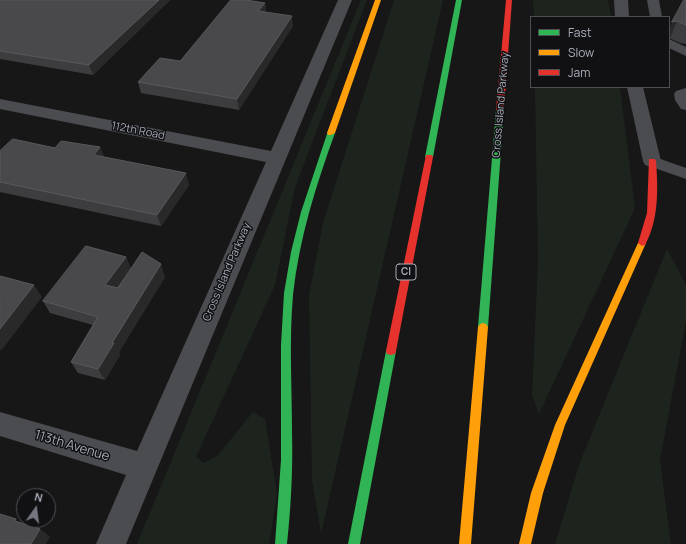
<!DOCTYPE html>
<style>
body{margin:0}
#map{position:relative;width:686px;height:544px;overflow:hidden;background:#171717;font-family:Manrope,sans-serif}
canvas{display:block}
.legend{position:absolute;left:530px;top:16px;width:140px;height:72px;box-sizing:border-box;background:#111113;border:1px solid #4d4f55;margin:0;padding:5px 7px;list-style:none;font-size:12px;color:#a8adb8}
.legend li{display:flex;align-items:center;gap:8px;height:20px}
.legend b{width:20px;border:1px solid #4d4f55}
.north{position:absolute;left:16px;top:488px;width:40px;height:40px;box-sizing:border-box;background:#111113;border:1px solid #4d4f55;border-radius:50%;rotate:14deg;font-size:11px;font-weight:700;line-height:16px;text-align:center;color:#a8adb8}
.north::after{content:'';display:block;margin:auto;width:14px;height:18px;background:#757880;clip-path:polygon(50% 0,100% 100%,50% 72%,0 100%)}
</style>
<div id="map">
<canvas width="686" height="544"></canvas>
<ul class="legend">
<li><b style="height:5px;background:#30b455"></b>Fast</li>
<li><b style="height:5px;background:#ff9f0a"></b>Slow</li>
<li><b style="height:5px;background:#e5322d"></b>Jam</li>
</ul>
<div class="north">N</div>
</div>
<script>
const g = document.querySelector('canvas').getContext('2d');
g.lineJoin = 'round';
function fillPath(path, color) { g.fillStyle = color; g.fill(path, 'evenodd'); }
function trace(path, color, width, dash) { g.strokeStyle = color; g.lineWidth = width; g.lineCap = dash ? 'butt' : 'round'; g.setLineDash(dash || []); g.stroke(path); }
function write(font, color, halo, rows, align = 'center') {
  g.font = font + ' Manrope,sans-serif'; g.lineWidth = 3; g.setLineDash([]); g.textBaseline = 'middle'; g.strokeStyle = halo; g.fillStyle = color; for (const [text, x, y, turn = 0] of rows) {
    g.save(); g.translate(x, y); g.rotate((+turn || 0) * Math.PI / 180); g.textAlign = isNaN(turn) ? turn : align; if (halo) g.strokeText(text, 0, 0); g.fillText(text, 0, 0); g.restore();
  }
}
fillPath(new Path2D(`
 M361 0H367L295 187 275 285 196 457 204 463 218 455 253 412 265 419 277 494 269 544H137Z
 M394 0H443L321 534 312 480 309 295 323 223Z
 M533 0H608L611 17H534Z
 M535 87H620L635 208 539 414 532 395 538 261Z
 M667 249 686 285V321L660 460 671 544H555L580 462Z`), '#1d241e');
fillPath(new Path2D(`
 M647 0H659L662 17H650Z
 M669 39 686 47V56L669 48Z
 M686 88V110L681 109 675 100 674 94 676 91Z
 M652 156 686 168V179L646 165 644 161 646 157Z`), '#4b4c50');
fillPath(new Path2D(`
 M338 0H352L126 544H96L126 475 0 436V412L137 451 266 162 0 109V99L271 151Z
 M614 0H628L629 17H615Z
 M627 87H643L661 161 659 165 652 167 645 165 643 161Z`), '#4b4c50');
fillPath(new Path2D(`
 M456 0H462L433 157 429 159 425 157Z
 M500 108 504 110 488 327 486 330 483 331 480 330 478 327 496 110Z
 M328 131H331L335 133C316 185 299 239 293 295 289 340 292 386 292 432 293 469 291 507 287 544H275L281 460V345L284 293 291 252 301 212Z
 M391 347 395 348 396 351 360 544H348L386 351 387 348Z`), '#30b455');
fillPath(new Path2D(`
 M375 0H381L335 133 331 135H328L327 133Z
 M642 240 646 243 565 425 543 493 531 544H519L531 493 555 425 638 243Z
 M483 323 486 324 488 327 471 544H459L478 327 480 324Z`), '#ff9f0a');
fillPath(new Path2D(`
 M506 0H512L504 110 500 112 496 110Z
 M426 155H432L433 157 396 351 395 354 391 355 387 354 386 351Z
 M649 159H655L656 161C658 189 659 220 645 245L642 246 638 243 647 213Z`), '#e5322d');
fillPath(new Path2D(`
 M0 0H170L93 75 0 59Z
 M686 0V44L680 43 669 38V29Z
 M265 3 266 12 293 26 239 110 141 93 138 82 180 61Z
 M100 147 104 157 189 185 161 226 0 192V151L55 148Z
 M126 257 131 269 165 277 119 352 120 355 105 380 78 373 71 362 93 325 50 313 43 301Z`), '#3d3d3f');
fillPath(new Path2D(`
 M159 0H170L93 75 89 65Z
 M265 3 266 13 258 11Z
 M292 16 293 26 239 110 237 99Z
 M677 21 670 38H669V29L672 22Z
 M100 147 105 159 94 155Z
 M186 173 189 185 161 226 157 215Z
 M126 257 131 269 110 297 105 285Z
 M161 264 165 277 119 352 120 355 105 380 98 369 112 343Z
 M34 285 42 297 1 351 0 349V329Z
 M40 529 50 537 46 544H31Z`), '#29292a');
const building = new Path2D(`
 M0 0H159L89 65 0 51Z
 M231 0H246L265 3 258 11 292 16 237 99 138 82 160 58 180 61Z
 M684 0H686V25L677 21 672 22Z
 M13 139 55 148 61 141 100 147 94 155 186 173 157 215 0 182V151Z
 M86 246 126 257 105 285 118 288 142 252 161 264 112 343H114L98 369 71 362 98 317 43 301Z
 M0 276 34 285 0 329Z
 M0 514 16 519 15 521 40 529 31 544H0Z`);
fillPath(building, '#49494c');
trace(building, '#58595d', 1);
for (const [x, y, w] of [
 [406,272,20]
]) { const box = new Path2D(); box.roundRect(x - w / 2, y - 8, w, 16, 3); g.fillStyle = '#111113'; g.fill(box); trace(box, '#a8adb8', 1); }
write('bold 10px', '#a8adb8', null, [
 ["CI",406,272]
]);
write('11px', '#a8adb8', '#111113', [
 ["Cross Island Parkway",501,105,-85],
 ["112th Road",138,131,11],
 ["Cross Island Parkway",227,272,-67]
]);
write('13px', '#a8adb8', '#111113', [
 ["113th Avenue",72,446,17]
]);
</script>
